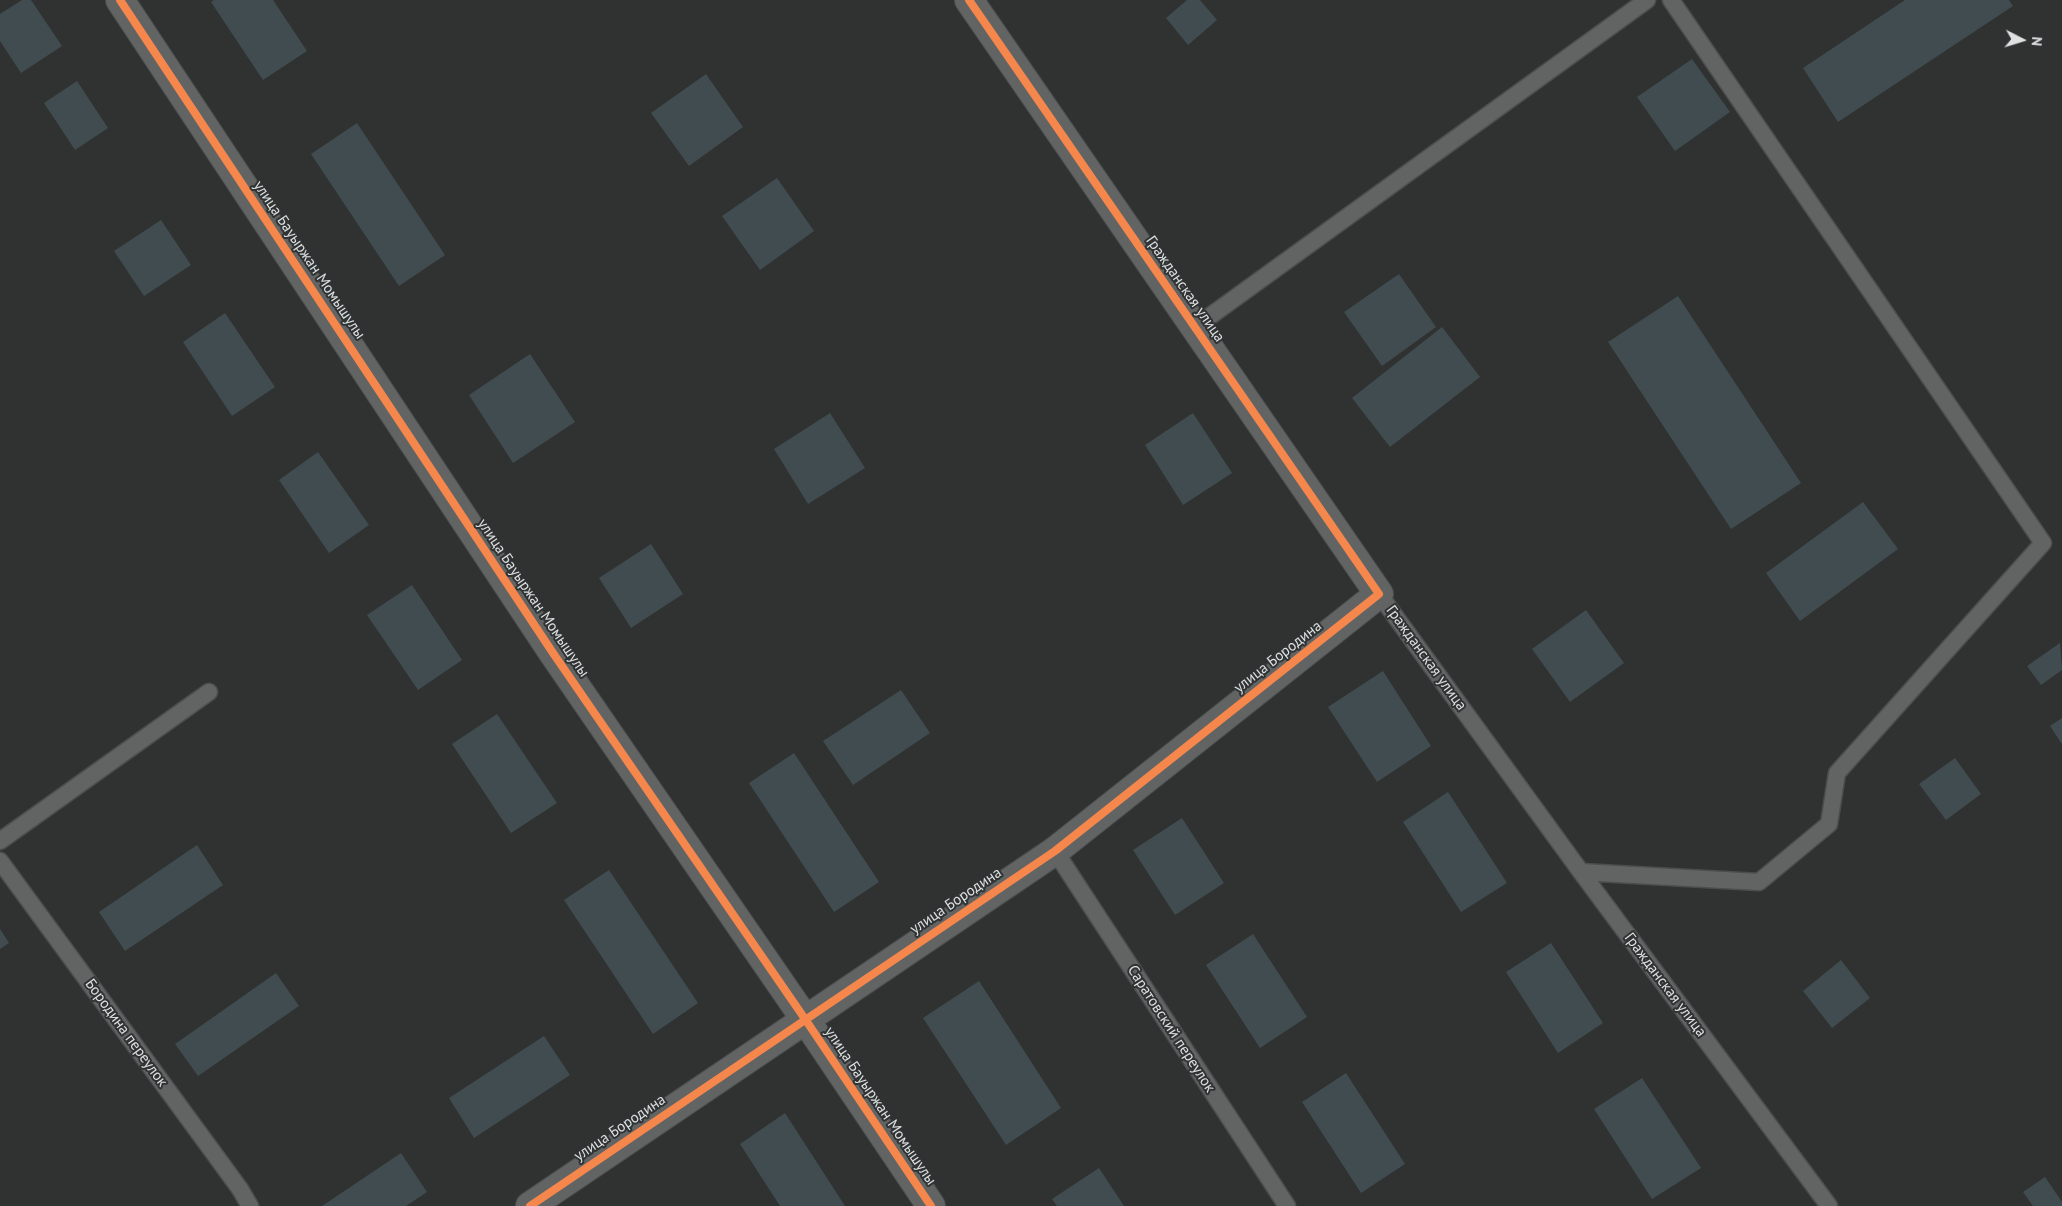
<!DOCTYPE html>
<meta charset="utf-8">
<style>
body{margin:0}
#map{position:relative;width:2062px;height:1206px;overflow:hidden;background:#303232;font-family:"PT Sans",sans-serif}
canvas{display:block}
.north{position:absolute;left:1997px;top:15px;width:50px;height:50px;-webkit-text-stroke:4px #2f3333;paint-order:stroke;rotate:95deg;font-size:14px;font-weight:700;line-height:20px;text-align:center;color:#dee0e1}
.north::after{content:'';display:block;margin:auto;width:18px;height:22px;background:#dee0e1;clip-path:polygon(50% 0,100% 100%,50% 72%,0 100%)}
</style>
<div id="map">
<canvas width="2062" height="1206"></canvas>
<div class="north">N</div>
</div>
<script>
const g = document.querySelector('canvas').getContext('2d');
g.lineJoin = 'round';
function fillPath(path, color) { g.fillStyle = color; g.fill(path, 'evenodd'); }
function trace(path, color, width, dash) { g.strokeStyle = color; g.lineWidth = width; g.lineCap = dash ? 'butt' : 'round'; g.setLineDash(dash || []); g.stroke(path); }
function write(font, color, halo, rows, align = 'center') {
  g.font = font + ' "PT Sans",sans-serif'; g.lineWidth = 4; g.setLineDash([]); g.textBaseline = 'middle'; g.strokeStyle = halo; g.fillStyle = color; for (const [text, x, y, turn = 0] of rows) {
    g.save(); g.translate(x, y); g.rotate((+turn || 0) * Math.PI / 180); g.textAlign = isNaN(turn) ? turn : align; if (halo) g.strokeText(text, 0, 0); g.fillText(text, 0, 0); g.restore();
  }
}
fillPath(new Path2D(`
 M22 0H31L62 46 21 73 0 41V14Z
 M214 0H273L307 51 263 80 211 2Z
 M1187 0H1200L1217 20 1188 45 1166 18Z
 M1905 0H2009L2013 6 1838 122 1803 68Z
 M1692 59 1730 112 1675 151 1637 97Z
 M706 74 743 127 689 166 651 113Z
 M77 81 108 128 75 150 44 103Z
 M357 123 445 255 399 286 311 154Z
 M777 178 814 231 760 270 722 216Z
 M161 220 191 265 144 296 114 251Z
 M1399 274 1436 327 1382 366 1344 312Z
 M1678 296 1801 483 1731 529 1608 342Z
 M225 313 275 387 232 416 183 342Z
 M1442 327 1480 377 1390 447 1352 398Z
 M530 354 575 422 513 463 469 395Z
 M830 413 865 468 808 504 774 449Z
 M1193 413 1232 473 1183 505 1145 445Z
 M318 452 369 525 329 553 279 480Z
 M1863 502 1898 549 1800 621 1766 573Z
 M651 544 683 594 631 628 599 578Z
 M412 585 462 660 418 690 367 615Z
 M1586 610 1624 663 1570 702 1532 649Z
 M2060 643 2062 670 2041 685 2027 666Z
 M1383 671 1431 746 1377 782 1328 707Z
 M901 690 930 733 853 785 823 741Z
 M497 714 557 803 511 833 452 744Z
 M2062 718V744L2050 726Z
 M794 753 879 882 834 912 749 783Z
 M1955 758 1981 794 1946 820 1919 784Z
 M1448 792 1507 883 1461 912 1403 822Z
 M1182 818 1224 883 1175 915 1133 850Z
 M197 845 223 885 125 951 99 912Z
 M609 870 698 1003 653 1034 564 900Z
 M0 929 9 943 0 949Z
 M1253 934 1307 1017 1260 1048 1206 965Z
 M1551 943 1603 1023 1558 1053 1506 972Z
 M1841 960 1870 998 1832 1028 1803 991Z
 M276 973 299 1006 198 1076 175 1044Z
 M979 981 1061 1108 1006 1145 923 1018Z
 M544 1036 570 1075 474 1138 449 1098Z
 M1346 1073 1405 1164 1361 1193 1302 1102Z
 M1642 1078 1701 1168 1652 1199 1594 1109Z
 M785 1113 845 1206H780L740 1144Z
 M401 1153 427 1192 406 1206H322Z
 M1099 1168 1124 1206H1057L1052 1199Z
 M2045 1177 2062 1202V1206H2033L2023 1192Z`), '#404c4f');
const service = new Path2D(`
 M1195 327 1647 0
 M1379 594 1581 872 1829 1206
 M0 841 209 692
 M1055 851 1287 1206
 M0 861 240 1189 250 1206
 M1581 872 1759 882 1829 824 1837 773 2043 543 1671 0`);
const minor = new Path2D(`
 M530 1206 1055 851 1379 594 969 0`);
const tertiary = new Path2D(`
 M120 0 553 653 805 1019 931 1206`);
trace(service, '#4c4d4e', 19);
trace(minor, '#4c4d4e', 30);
trace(tertiary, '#4c4d4e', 30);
trace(service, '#626464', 16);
trace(minor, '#626464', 28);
trace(tertiary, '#626464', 28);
trace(new Path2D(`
 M120 0 553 653 805 1019 931 1206
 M530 1206 1055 851 1379 594 969 0`), '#f5874c', 8);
write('15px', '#dee0e1', '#2f3333', [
 ["улица Бауыржан Момышулы",309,260,56],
 ["Гражданская улица",1185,289,55],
 ["улица Бауыржан Момышулы",533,598,56],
 ["улица Бородина",1278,657,-38],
 ["Гражданская улица",1426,658,54],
 ["улица Бородина",956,901,-34],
 ["Гражданская улица",1665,985,53],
 ["Саратовский переулок",1171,1029,57],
 ["Бородина переулок",126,1033,54],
 ["улица Бауыржан Момышулы",880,1106,56],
 ["улица Бородина",620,1128,-34]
]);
</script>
